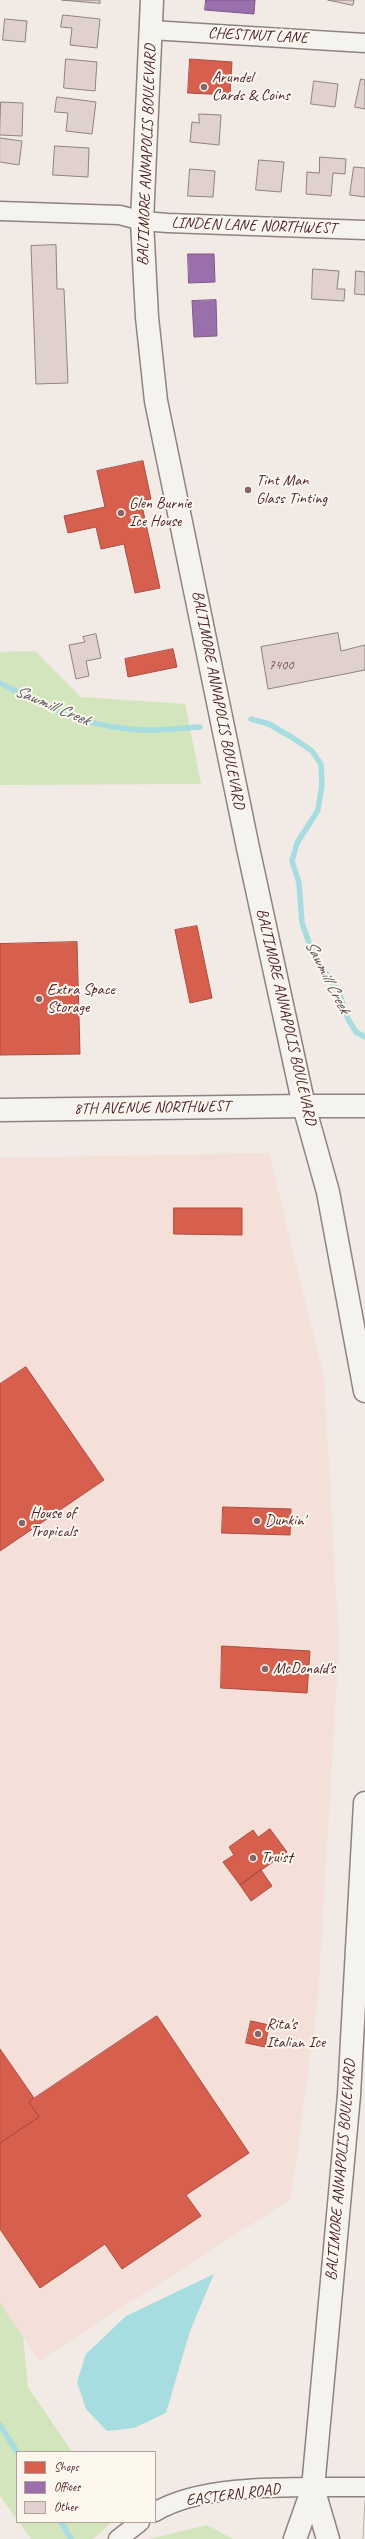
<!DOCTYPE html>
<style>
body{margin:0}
#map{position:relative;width:365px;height:2539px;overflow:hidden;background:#f2eae5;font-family:Caveat,sans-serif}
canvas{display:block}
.legend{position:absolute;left:16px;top:2451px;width:140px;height:72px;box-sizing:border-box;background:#fbf7ec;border:1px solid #b4a19f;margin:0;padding:5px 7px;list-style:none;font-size:12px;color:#4a1f2b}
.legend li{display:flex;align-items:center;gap:8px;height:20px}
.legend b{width:20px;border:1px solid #b4a19f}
</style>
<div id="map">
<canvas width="365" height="2539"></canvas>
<ul class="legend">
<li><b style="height:11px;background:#d6604d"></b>Shops</li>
<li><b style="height:11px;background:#9970ab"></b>Offices</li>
<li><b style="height:11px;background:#e1d1ce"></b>Other</li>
</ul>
</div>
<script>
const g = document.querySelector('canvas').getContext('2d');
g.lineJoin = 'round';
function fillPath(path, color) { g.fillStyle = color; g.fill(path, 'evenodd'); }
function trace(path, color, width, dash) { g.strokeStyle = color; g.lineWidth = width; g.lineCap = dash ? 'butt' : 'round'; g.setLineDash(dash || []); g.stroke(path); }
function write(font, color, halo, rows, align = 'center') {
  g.font = font + ' Caveat,sans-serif'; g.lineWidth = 4; g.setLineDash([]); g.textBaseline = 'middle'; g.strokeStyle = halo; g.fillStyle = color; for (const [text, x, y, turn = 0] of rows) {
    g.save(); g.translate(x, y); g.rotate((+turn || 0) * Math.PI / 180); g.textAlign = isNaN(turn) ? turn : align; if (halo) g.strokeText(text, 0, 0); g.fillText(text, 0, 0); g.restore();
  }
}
fillPath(new Path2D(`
 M269 1153 324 1378 339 1644 318 1997 291 2199 39 2361 0 2303V1158Z`), '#f4e0d9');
fillPath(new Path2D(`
 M35 651 81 697 185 704 201 784 0 785V652Z
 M0 2303 23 2337 28 2387 72 2452H17V2519L0 2496Z
 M19 2522H112L93 2539H31Z
 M207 2525 233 2539H149Z`), '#d2e5bd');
fillPath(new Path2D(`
 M214 2274 190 2331 166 2413 134 2428 107 2431 86 2409 77 2382 86 2354 126 2316Z`), '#a7dde0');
const shops = new Path2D(`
 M190 59 232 62 230 95 188 93Z
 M143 461 151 499 141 501 160 588 135 593 124 544 101 549 96 527 68 533 64 516 105 507 97 471Z
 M173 649 177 667 128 677 125 659Z
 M197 926 212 998 190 1003 175 930Z
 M77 942 80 1054 0 1055V944Z
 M174 1208H242V1235L174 1234Z
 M26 1367 104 1480 0 1551V1384Z
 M223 1507 291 1509 290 1535 222 1533Z
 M222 1646 310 1651 307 1693 221 1688Z
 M270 1829 287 1852 240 1885 223 1862 234 1855 229 1847 253 1830 258 1837Z
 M261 1870 272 1886 251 1901 240 1885Z
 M157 2016 249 2153 186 2195 201 2216 122 2269 105 2244 40 2288 0 2229V2143L39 2117 29 2102Z
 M251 2021 269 2025 265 2047 246 2043Z
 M0 2049 34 2098 29 2102 39 2117 0 2143Z`);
fillPath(shops, '#d6604d');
trace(shops, '#ac4c43', 1);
const offices = new Path2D(`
 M206 0H255L254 14 205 10Z
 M188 254H214L215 282 189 283Z
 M216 300 217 336 194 337 192 301Z`);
fillPath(offices, '#9970ab');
trace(offices, '#815885', 1);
trace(new Path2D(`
 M0 683C42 705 82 725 129 729 152 732 177 728 200 727
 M251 719 269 724 293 738 312 751 321 764 322 784 318 810 297 843 292 861 299 883 302 923 313 954 339 993 348 1019 356 1032 365 1037
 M0 2425 17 2452
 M61 2522 71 2539`), '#a7dde0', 5.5);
const building = new Path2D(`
 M62 0H100V3Z
 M328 0H354L353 5Z
 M63 15 100 19 97 48 70 45 72 28 61 27Z
 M5 19 27 21 25 42 3 40Z
 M66 59 97 62 95 91 64 88Z
 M361 79 365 80V109L355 107Z
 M314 81 338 84 335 107 311 104Z
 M57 97 96 102 92 134 66 131 68 113 55 112Z
 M1 102 23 103 22 136 0 135Z
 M199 114 221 115 219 145 190 142 192 122 199 123Z
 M0 138 22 141 19 165 0 162Z
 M55 146 89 148 88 177 53 175Z
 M320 157 346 159 345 174 333 173 331 196 306 194 307 172 319 173Z
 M259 160 284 162 281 192 256 190Z
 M354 167 365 168V197L350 195Z
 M190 169 215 171 213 197 188 196Z
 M56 245 57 289H64L68 383 36 384 31 246Z
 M313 269 339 271 337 289H345L344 301 312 299Z
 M356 271 365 272V295L355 294Z
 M338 633 341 651 365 645V670L268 689 261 647Z
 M96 634 101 658 86 661 89 676 76 679 69 645 85 642 83 637Z`);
fillPath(building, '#e1d1ce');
trace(building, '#8e8282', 1);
const minor = new Path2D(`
 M151 30 365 43
 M0 211 120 215 142 221 168 223 365 230
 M155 2512C206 2481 305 2488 365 2487
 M118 2539 140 2522`);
const tertiary = new Path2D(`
 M0 1110 304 1106`);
const secondary = new Path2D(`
 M152 0 142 221 147 317 156 401 248 848 304 1106 328 1192 365 1391
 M304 1106H365
 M313 2488 328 2539
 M295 2539 313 2488 349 2095 365 1803`);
trace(minor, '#8e8282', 21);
trace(tertiary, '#8e8282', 25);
trace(secondary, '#8e8282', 25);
trace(minor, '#f5f3ef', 18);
trace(tertiary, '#f5f3ef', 22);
trace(secondary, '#f5f3ef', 22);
trace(new Path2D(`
 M363 2539 365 2500`), '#b7b1af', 1);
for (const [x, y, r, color] of [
 [204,87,4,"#85666c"],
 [248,490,4,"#85666c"],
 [121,513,4,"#85666c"],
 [39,999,4,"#85666c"],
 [257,1521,4,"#85666c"],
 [22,1523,4,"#85666c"],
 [265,1669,4,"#85666c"],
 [253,1858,4,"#85666c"],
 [258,2034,4,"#85666c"]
]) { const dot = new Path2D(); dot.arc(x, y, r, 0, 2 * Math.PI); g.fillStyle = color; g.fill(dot); trace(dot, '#fbf7ec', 1.5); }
write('14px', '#704c54', null, [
 ["7400",281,665]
]);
write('16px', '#4a1f2b', '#fbf7ec', [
 ["CHESTNUT LANE",258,36,3],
 ["BALTIMORE ANNAPOLIS BOULEVARD",147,155,-88],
 ["LINDEN LANE NORTHWEST",254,226,2],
 ["BALTIMORE ANNAPOLIS BOULEVARD",218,700,79],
 ["BALTIMORE ANNAPOLIS BOULEVARD",286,1017,77],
 ["8TH AVENUE NORTHWEST",152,1108,-1],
 ["BALTIMORE ANNAPOLIS BOULEVARD",341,2170,-85],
 ["EASTERN ROAD",233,2495,-7]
]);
write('16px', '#4a1f2b', '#fbf7ec', [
 ["Arundel",212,78],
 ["Cards & Coins",212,96],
 ["Tint Man",256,481],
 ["Glass Tinting",256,499],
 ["Glen Burnie",129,504],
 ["Ice House",129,522],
 ["Extra Space",47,990],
 ["Storage",47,1008],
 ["House of",30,1514],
 ["Tropicals",30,1532],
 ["Dunkin'",265,1521],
 ["McDonald's",273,1669],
 ["Truist",261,1858],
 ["Rita's",266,2025],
 ["Italian Ice",266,2043]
], 'left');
write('italic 17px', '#5c5661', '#fbf7ec', [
 ["Sawmill Creek",52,706,23],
 ["Sawmill Creek",327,977,63]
]);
</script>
